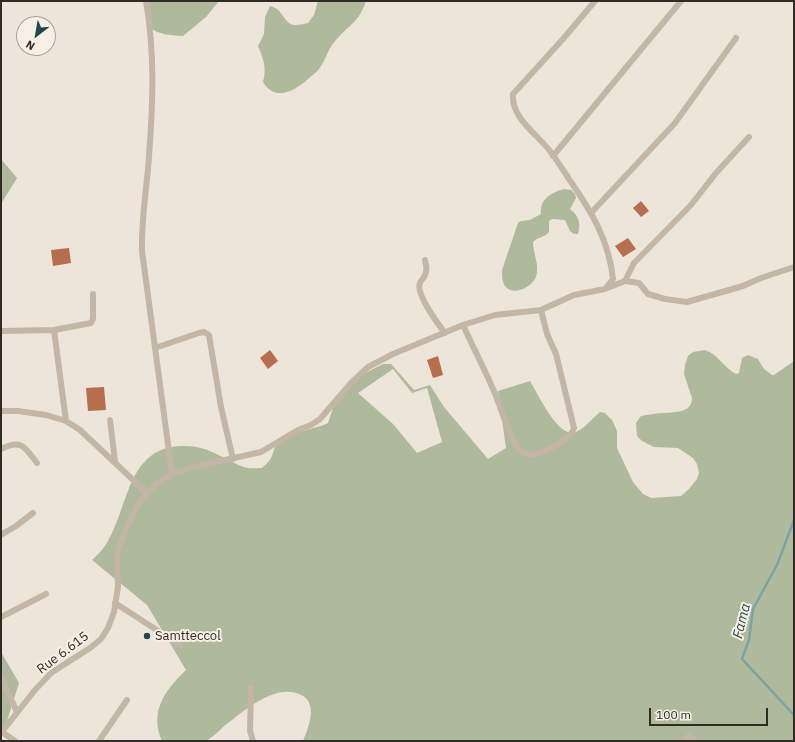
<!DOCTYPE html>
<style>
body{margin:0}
#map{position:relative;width:795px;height:742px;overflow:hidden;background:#ede5d9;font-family:"IBM Plex Sans",sans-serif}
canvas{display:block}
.frame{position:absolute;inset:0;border:2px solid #312a26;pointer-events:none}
.north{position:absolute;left:16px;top:16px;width:40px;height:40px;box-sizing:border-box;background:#f6efe5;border:1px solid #a7a099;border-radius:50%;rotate:211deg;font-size:11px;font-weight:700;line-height:16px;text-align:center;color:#312a26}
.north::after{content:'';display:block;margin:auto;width:14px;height:18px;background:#22474d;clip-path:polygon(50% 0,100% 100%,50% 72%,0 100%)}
.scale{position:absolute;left:649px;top:708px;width:119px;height:18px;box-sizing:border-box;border:2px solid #312a26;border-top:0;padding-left:5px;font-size:12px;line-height:14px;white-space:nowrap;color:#312a26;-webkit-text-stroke:3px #f6efe5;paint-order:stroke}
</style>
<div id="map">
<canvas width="795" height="742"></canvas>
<div class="frame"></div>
<div class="north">N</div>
<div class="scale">100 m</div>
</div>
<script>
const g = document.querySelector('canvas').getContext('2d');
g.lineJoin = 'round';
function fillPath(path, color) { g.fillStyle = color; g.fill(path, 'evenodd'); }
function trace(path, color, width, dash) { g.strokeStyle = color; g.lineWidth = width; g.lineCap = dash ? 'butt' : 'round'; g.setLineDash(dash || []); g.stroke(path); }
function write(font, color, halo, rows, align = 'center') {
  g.font = font + ' "IBM Plex Sans",sans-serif'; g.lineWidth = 4; g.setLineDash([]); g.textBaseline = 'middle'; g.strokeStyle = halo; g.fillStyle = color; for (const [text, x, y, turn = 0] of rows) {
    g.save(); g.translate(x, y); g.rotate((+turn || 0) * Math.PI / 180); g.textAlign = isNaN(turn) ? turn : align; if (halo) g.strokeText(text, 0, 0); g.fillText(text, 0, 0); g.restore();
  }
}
fillPath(new Path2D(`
 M147 1H219L206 17 183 36C170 35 159 35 149 27Z
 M318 1H366C359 22 350 24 336 40 328 48 326 60 319 69 316 73 311 76 308 79 295 91 275 102 263 82 267 68 263 58 258 46L264 34 265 17 270 6C284 9 283 24 295 25 299 25 304 24 308 23L314 15Z
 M1 159 17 178 1 204Z
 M564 189 571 190 575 194 576 198 570 209C579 216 581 223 578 234H574L570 231 565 220 552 219 549 221V232C544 238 537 237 533 242 533 254 540 265 536 277 532 287 513 297 505 286 502 281 502 276 502 270L518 223 521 221 530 220 541 214C540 199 550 193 564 189Z
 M705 350C718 354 724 368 736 374L739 373 742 358 748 355 758 359 764 369 772 375H774L794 361V741H303C308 729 318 705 303 696 277 680 241 713 222 728 218 732 211 739 205 741 203 742 198 741 196 741 185 741 173 741 162 741 149 712 165 690 186 670L147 605 92 560C132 530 117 444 185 446 210 446 222 459 244 467 249 469 257 468 262 468 265 465 269 462 271 458 273 455 273 450 276 446 288 431 311 431 328 423L335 402 355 378 383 364H391L414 390 430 385 444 407 488 459 506 448 498 391 530 381C538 394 556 434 573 433 581 432 594 417 600 412L605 413 612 420 617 431V448L633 482 643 494 651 498 681 496 689 489 697 479 699 473 697 464 693 458 678 448 654 447 642 441 637 436 636 423 641 416C648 415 656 413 664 413 675 412 692 413 692 398L684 374 685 365 688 356 693 352ZM393 369 412 393 427 388 442 442 417 453 393 424 358 393Z
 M1 652 19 683 1 740Z`), '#aeba9b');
trace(new Path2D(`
 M794 520 777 565 753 609 749 640 742 659 794 715`), '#7ca2a6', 2.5);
fillPath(new Path2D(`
 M641 201 649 211 641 217 633 208Z
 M628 238 636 249 623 257 615 246Z
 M69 248 71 263 53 266 51 250Z
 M270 350 278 361 268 369 260 358Z
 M438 356 443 375 433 378 427 360Z
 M104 387 106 410 88 411 86 388Z`), '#b66e4e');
trace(new Path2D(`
 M146 1C155 53 153 104 149 156 147 188 141 219 142 251L172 474
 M553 156 681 1
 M591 213 675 123 736 38
 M425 260C426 265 428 270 425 275 424 278 421 280 420 283 415 293 438 324 445 333
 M625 281 634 263 691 205 716 173 749 137
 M605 289 625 281 639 283 648 294 665 299 687 302 743 286 761 278 794 267
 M463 325C473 347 484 368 493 389 500 403 510 443 521 451 531 458 539 454 549 449 558 444 571 438 574 428L556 354 547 334 541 310
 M54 330 66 421
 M1 331 54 330 91 323 93 319V294
 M155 348 199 333 204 332 209 335 221 407 233 459
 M1 411H18L46 415 66 421 80 430 147 493
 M110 420 115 461
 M1 449C22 438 25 448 37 463
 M1 535 16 526 33 513
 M115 603 180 645
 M1 617 46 594
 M1 677 17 712
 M251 688 250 731 253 741
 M2 732 15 741
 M1 733 35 690 51 673 90 648 101 639 108 628 114 612 118 587 117 552 126 529 138 504 147 493 158 483 172 474 198 466 261 452 298 430 311 425 320 419 351 383 368 367 393 354 463 325 495 315 541 310 574 295 605 289 613 279C609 240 591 211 569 179 563 170 557 160 550 151 537 134 511 118 513 94L563 39 595 1
 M99 741 127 700
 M683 741 690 735 695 741`), '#c3b6a7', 6);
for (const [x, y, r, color] of [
 [147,636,4,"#22474d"]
]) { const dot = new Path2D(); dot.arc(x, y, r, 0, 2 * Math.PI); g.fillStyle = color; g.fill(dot); trace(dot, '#f6efe5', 1.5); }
write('13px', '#312a26', '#f6efe5', [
 ["Samtteccol",155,636]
], 'left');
write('13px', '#312a26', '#f6efe5', [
 ["Rue 6.615",63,653,-37]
]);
write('italic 14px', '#22474d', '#f6efe5', [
 ["Fama",742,621,-76]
]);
</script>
